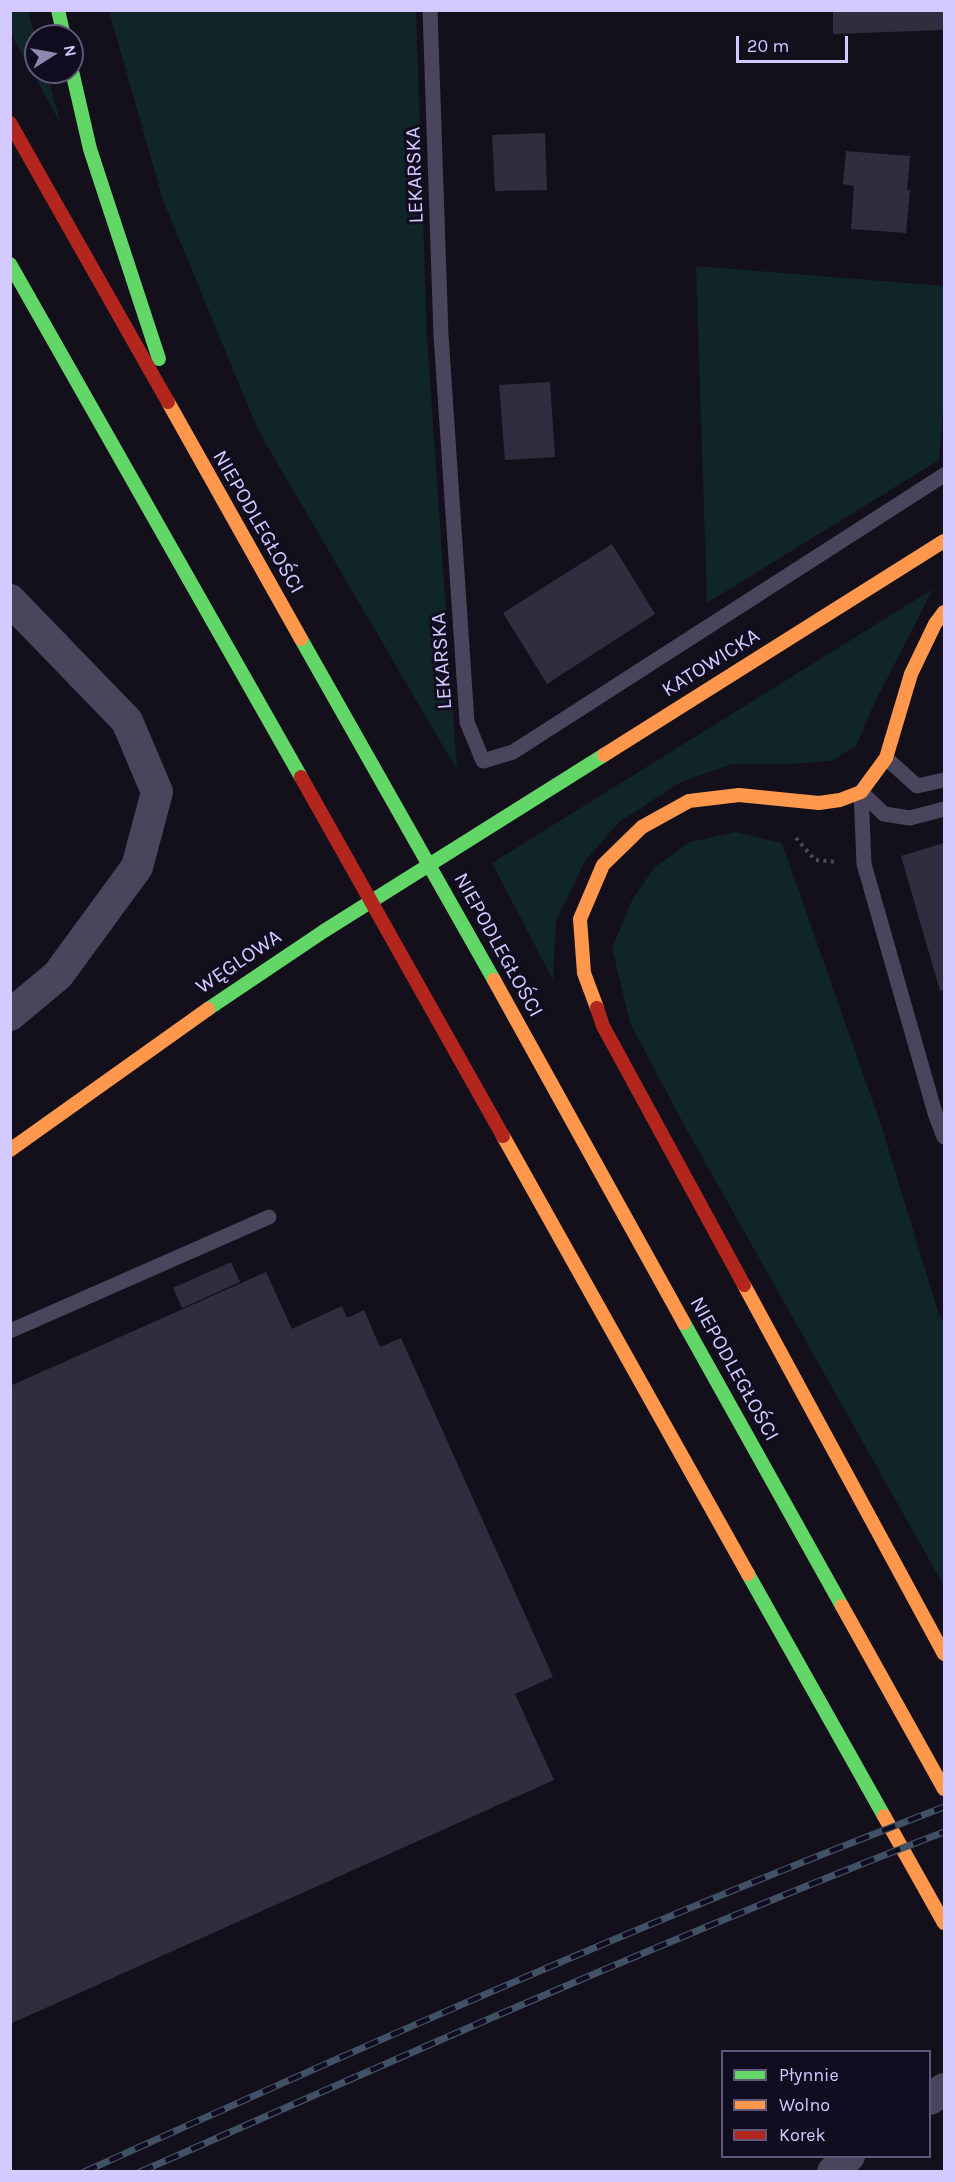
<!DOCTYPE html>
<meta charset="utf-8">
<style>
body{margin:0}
#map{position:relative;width:955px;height:2182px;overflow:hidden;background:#13101b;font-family:Karla,sans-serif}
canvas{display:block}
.frame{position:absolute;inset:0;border:12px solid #d4caff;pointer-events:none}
.legend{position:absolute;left:721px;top:2050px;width:210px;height:108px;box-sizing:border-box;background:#110c1f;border:2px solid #5f5879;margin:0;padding:8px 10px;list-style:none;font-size:18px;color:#d4caff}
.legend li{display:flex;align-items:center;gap:12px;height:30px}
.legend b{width:30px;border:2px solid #5f5879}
.north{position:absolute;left:24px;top:24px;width:60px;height:60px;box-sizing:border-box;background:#110c1f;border:2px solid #5f5879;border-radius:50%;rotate:79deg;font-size:16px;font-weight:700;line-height:24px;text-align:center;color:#d4caff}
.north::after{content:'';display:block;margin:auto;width:21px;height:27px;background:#9089af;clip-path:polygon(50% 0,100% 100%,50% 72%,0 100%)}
.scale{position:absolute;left:736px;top:36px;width:112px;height:27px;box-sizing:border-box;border:3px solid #d4caff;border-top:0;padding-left:8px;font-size:18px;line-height:21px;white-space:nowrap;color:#d4caff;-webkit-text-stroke:4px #110c1f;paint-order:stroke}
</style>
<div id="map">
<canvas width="955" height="2182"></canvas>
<div class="frame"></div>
<ul class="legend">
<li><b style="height:8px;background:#63d668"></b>Płynnie</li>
<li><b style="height:8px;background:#ff974d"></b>Wolno</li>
<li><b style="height:8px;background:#b3261e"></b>Korek</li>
</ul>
<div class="north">N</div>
<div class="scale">20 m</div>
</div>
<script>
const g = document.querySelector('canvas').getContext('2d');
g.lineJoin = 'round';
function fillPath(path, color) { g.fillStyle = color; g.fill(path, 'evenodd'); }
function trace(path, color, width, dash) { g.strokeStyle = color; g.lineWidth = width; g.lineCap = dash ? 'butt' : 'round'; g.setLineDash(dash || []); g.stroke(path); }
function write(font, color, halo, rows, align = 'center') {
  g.font = font + ' Karla,sans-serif'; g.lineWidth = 6; g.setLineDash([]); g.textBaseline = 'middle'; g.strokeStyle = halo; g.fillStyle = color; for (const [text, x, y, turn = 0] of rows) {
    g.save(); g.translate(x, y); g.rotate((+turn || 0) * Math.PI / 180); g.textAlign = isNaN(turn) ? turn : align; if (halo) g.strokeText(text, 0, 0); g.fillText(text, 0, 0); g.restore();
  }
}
fillPath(new Path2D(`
 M10 11H28L36 39V72H46L61 124 11 34Z
 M109 11H416L427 337 457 770 258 430 163 200Z
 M696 266 944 286V402L939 460 707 603Z
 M933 589 873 706 856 746 831 761 790 764H732L681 782 619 822 585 861 556 921 553 980 492 863Z
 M736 832 782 843 882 1128 939 1315 944 1322V1586L683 1123 630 1023 612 948 633 898 655 867 690 842Z`), '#102527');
fillPath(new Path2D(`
 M833 10H944V30L833 34Z
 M545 133 547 190 495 191 492 135Z
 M846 151 910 156 907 190H910L906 233 851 229 854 186 843 184Z
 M550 382 555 457 505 460 499 385Z
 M612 544 655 614 547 684 503 613Z
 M944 843V990L940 991 901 856Z
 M231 1262 240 1282 182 1308 173 1288Z
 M266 1272 292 1329 342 1306 347 1318 364 1310 380 1347 401 1338 553 1677 515 1694 554 1780 10 2024V1386Z`), '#312d3e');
trace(new Path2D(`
 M796 838 815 860 838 862`), '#434e5c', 4, [3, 4.5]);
trace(new Path2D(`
 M430 10 441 335 467 722 483 761 513 752 944 475
 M886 758 917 786 944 780
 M861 792 864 864 935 1113 944 1137
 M861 792 884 814 910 818 944 809
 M10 1331 269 1217`), '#48455c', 15);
trace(new Path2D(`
 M10 600 127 721 157 792 137 867 58 975 10 1015
 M930 2099 944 2089
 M833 2172 849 2156`), '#48455c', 32);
trace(new Path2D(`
 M58 10 64 36
 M72 71 90 149 159 359
 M10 264 301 777
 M301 639 494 980
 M208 1009 324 931 604 755
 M684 1323 842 1606
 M748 1574 884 1816`), '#63d668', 14);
trace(new Path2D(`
 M168 402 301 639
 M604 755 944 541
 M861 792 886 758 911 674 935 624 944 612
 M494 980 684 1323
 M597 1008 584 973 580 919 603 865 642 827 689 801 739 795 819 803 840 800 861 792
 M503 1136 748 1574
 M10 1150 208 1009
 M744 1285 944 1654
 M842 1606 944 1789
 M884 1816 944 1923`), '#ff974d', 14);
trace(new Path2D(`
 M10 123 168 402
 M301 777 503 1136
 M597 1008 603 1026 744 1285`), '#b3261e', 14);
const rail = new Path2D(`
 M84 2172C368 2044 653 1918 944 1807
 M140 2172C407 2054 673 1936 944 1832`);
trace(rail, '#415266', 7);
trace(rail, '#110c1f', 4.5, [14]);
write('21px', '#d4caff', '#110c1f', [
 ["LEKARSKA",415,175,-92],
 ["NIEPODLEGŁOŚCI",258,522,60],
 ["LEKARSKA",442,661,-94],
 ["KATOWICKA",711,663,-32],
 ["NIEPODLEGŁOŚCI",498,945,61],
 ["WĘGLOWA",239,962,-34],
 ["NIEPODLEGŁOŚCI",734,1369,61]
]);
</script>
